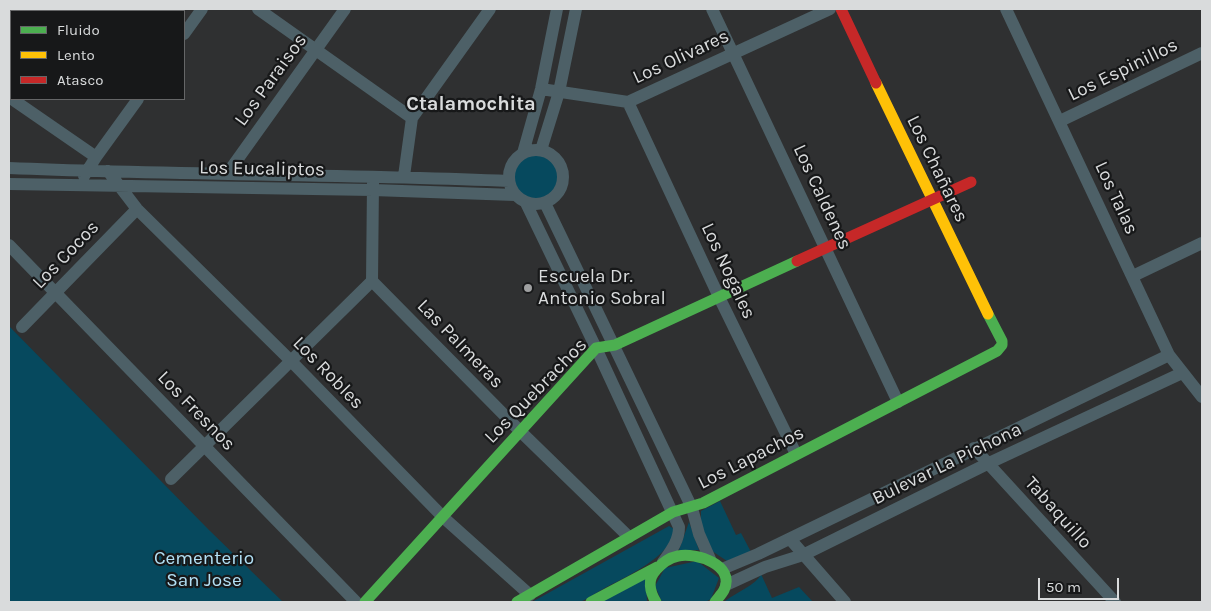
<!DOCTYPE html>
<meta charset="utf-8">
<style>
body{margin:0}
#map{position:relative;width:1211px;height:611px;overflow:hidden;background:#2f3031;font-family:Karla,sans-serif}
canvas{display:block}
.frame{position:absolute;inset:0;border:10px solid #d9dbdc;pointer-events:none}
.legend{position:absolute;left:10px;top:10px;width:175px;height:90px;box-sizing:border-box;background:#171819;border:1px solid #656667;margin:0;padding:6px 9px;list-style:none;font-size:15px;color:#d9dbdc}
.legend li{display:flex;align-items:center;gap:10px;height:25px}
.legend b{width:25px;border:1px solid #656667}
.scale{position:absolute;left:1038px;top:578px;width:81px;height:22px;box-sizing:border-box;border:2px solid #d9dbdc;border-top:0;padding-left:6px;font-size:15px;line-height:18px;white-space:nowrap;color:#d9dbdc;-webkit-text-stroke:4px #171819;paint-order:stroke}
</style>
<div id="map">
<canvas width="1211" height="611"></canvas>
<div class="frame"></div>
<ul class="legend">
<li><b style="height:6px;background:#4caf50"></b>Fluido</li>
<li><b style="height:6px;background:#ffc107"></b>Lento</li>
<li><b style="height:6px;background:#c62828"></b>Atasco</li>
</ul>
<div class="scale">50 m</div>
</div>
<script>
const g = document.querySelector('canvas').getContext('2d');
g.lineJoin = 'round';
function fillPath(path, color) { g.fillStyle = color; g.fill(path, 'evenodd'); }
function trace(path, color, width, dash) { g.strokeStyle = color; g.lineWidth = width; g.lineCap = dash ? 'butt' : 'round'; g.setLineDash(dash || []); g.stroke(path); }
function write(font, color, halo, rows, align = 'center') {
  g.font = font + ' Karla,sans-serif'; g.lineWidth = 4.5; g.setLineDash([]); g.textBaseline = 'middle'; g.strokeStyle = halo; g.fillStyle = color; for (const [text, x, y, turn = 0] of rows) {
    g.save(); g.translate(x, y); g.rotate((+turn || 0) * Math.PI / 180); g.textAlign = isNaN(turn) ? turn : align; if (halo) g.strokeText(text, 0, 0); g.fillText(text, 0, 0); g.restore();
  }
}
fillPath(new Path2D(`
 M509 177a27 27 0 1 1 54 0a27 27 0 1 1-54 0Z
 M9 326 208 529 283 602H9Z
 M720 501 736 535 741 533 751 552 727 561 709 549 701 522V511Z
 M689 522 699 550H679Z
 M669 526 674 529C674 556 623 578 603 589 595 593 587 600 579 602 569 605 544 602 532 602Z
 M697 561 719 578 711 599 705 602H662L655 586 665 568Z
 M761 574 772 598 799 587 813 602H724C733 594 758 584 761 574Z
 M646 578 647 602H601Z`), '#06495e');
trace(new Path2D(`
 M258 9 412 118
 M712 9 898 402
 M1006 9 1169 355 1202 397
 M58 11 60 9
 M184 34 202 9
 M9 81 11 78
 M541 89 628 102 830 9
 M12 99 96 157 84 176
 M628 102 719 297 796 454
 M1060 121 1202 53
 M509 177a27 27 0 1 1 54 0a27 27 0 1 1-54 0Z
 M541 150 559 92 576 9
 M523 153 541 89 557 9
 M96 157 138 99
 M9 168C175 175 342 174 509 181
 M108 171 137 209 290 360 444 518 530 595
 M227 174 345 9
 M404 176 412 118 490 9
 M9 184 373 190 515 195
 M526 203 596 348 679 527C679 541 671 551 663 562
 M545 203 692 508 699 534 710 559
 M9 245 356 602
 M1133 276 1202 243
 M372 281 520 431 629 537
 M22 327 137 209
 M974 448 1115 602
 M171 479 372 281 373 183
 M790 539 845 602
 M722 569 758 554 1169 355
 M726 585 765 567 803 555 987 464 1182 373`), '#4d6067', 12);
trace(new Path2D(`
 M25 11 27 9
 M9 35 11 31
 M365 602 596 348 615 345 797 261
 M517 602 673 512 703 503 997 351 1002 345V341L988 314
 M591 602 657 567
 M656 602C650 592 647 579 656 570 662 563 668 558 678 556 696 552 736 565 724 590 722 594 718 598 715 602`), '#4caf50', 11);
trace(new Path2D(`
 M9 17 11 14
 M876 83 988 314`), '#ffc107', 11);
trace(new Path2D(`
 M841 9 876 83
 M797 261 971 182`), '#c62828', 11);
for (const [x, y, r, color] of [
 [528,288,5,"#9e9fa0"]
]) { const dot = new Path2D(); dot.arc(x, y, r, 0, 2 * Math.PI); g.fillStyle = color; g.fill(dot); trace(dot, '#171819', 2); }
write('19px', '#d9dbdc', '#171819', [
 ["Los Olivares",681,57,-25],
 ["Los Espinillos",1123,70,-26],
 ["Los Paraisos",271,80,-54],
 ["Los Eucaliptos",262,169,1],
 ["Los Chañares",937,169,64],
 ["Los Caldenes",822,197,65],
 ["Los Talas",1116,198,65],
 ["Los Cocos",66,255,-46],
 ["Los Nogales",728,271,65],
 ["Las Palmeras",460,344,46],
 ["Los Robles",328,373,46],
 ["Los Quebrachos",536,391,-46],
 ["Los Fresnos",196,411,46],
 ["Los Lapachos",751,458,-27],
 ["Bulevar La Pichona",947,464,-26],
 ["Tabaquillo",1058,513,48]
]);
write('19px', '#d9dbdc', '#171819', [
 ["Escuela Dr.",538,277],
 ["Antonio Sobral",538,299]
], 'left');
write('19px', '#b2e0f5', '#171819', [
 ["Cementerio",204,559],
 ["San Jose",204,581]
]);
write('bold 20px', '#d9dbdc', '#171819', [
 ["Ctalamochita",471,104]
]);
</script>
